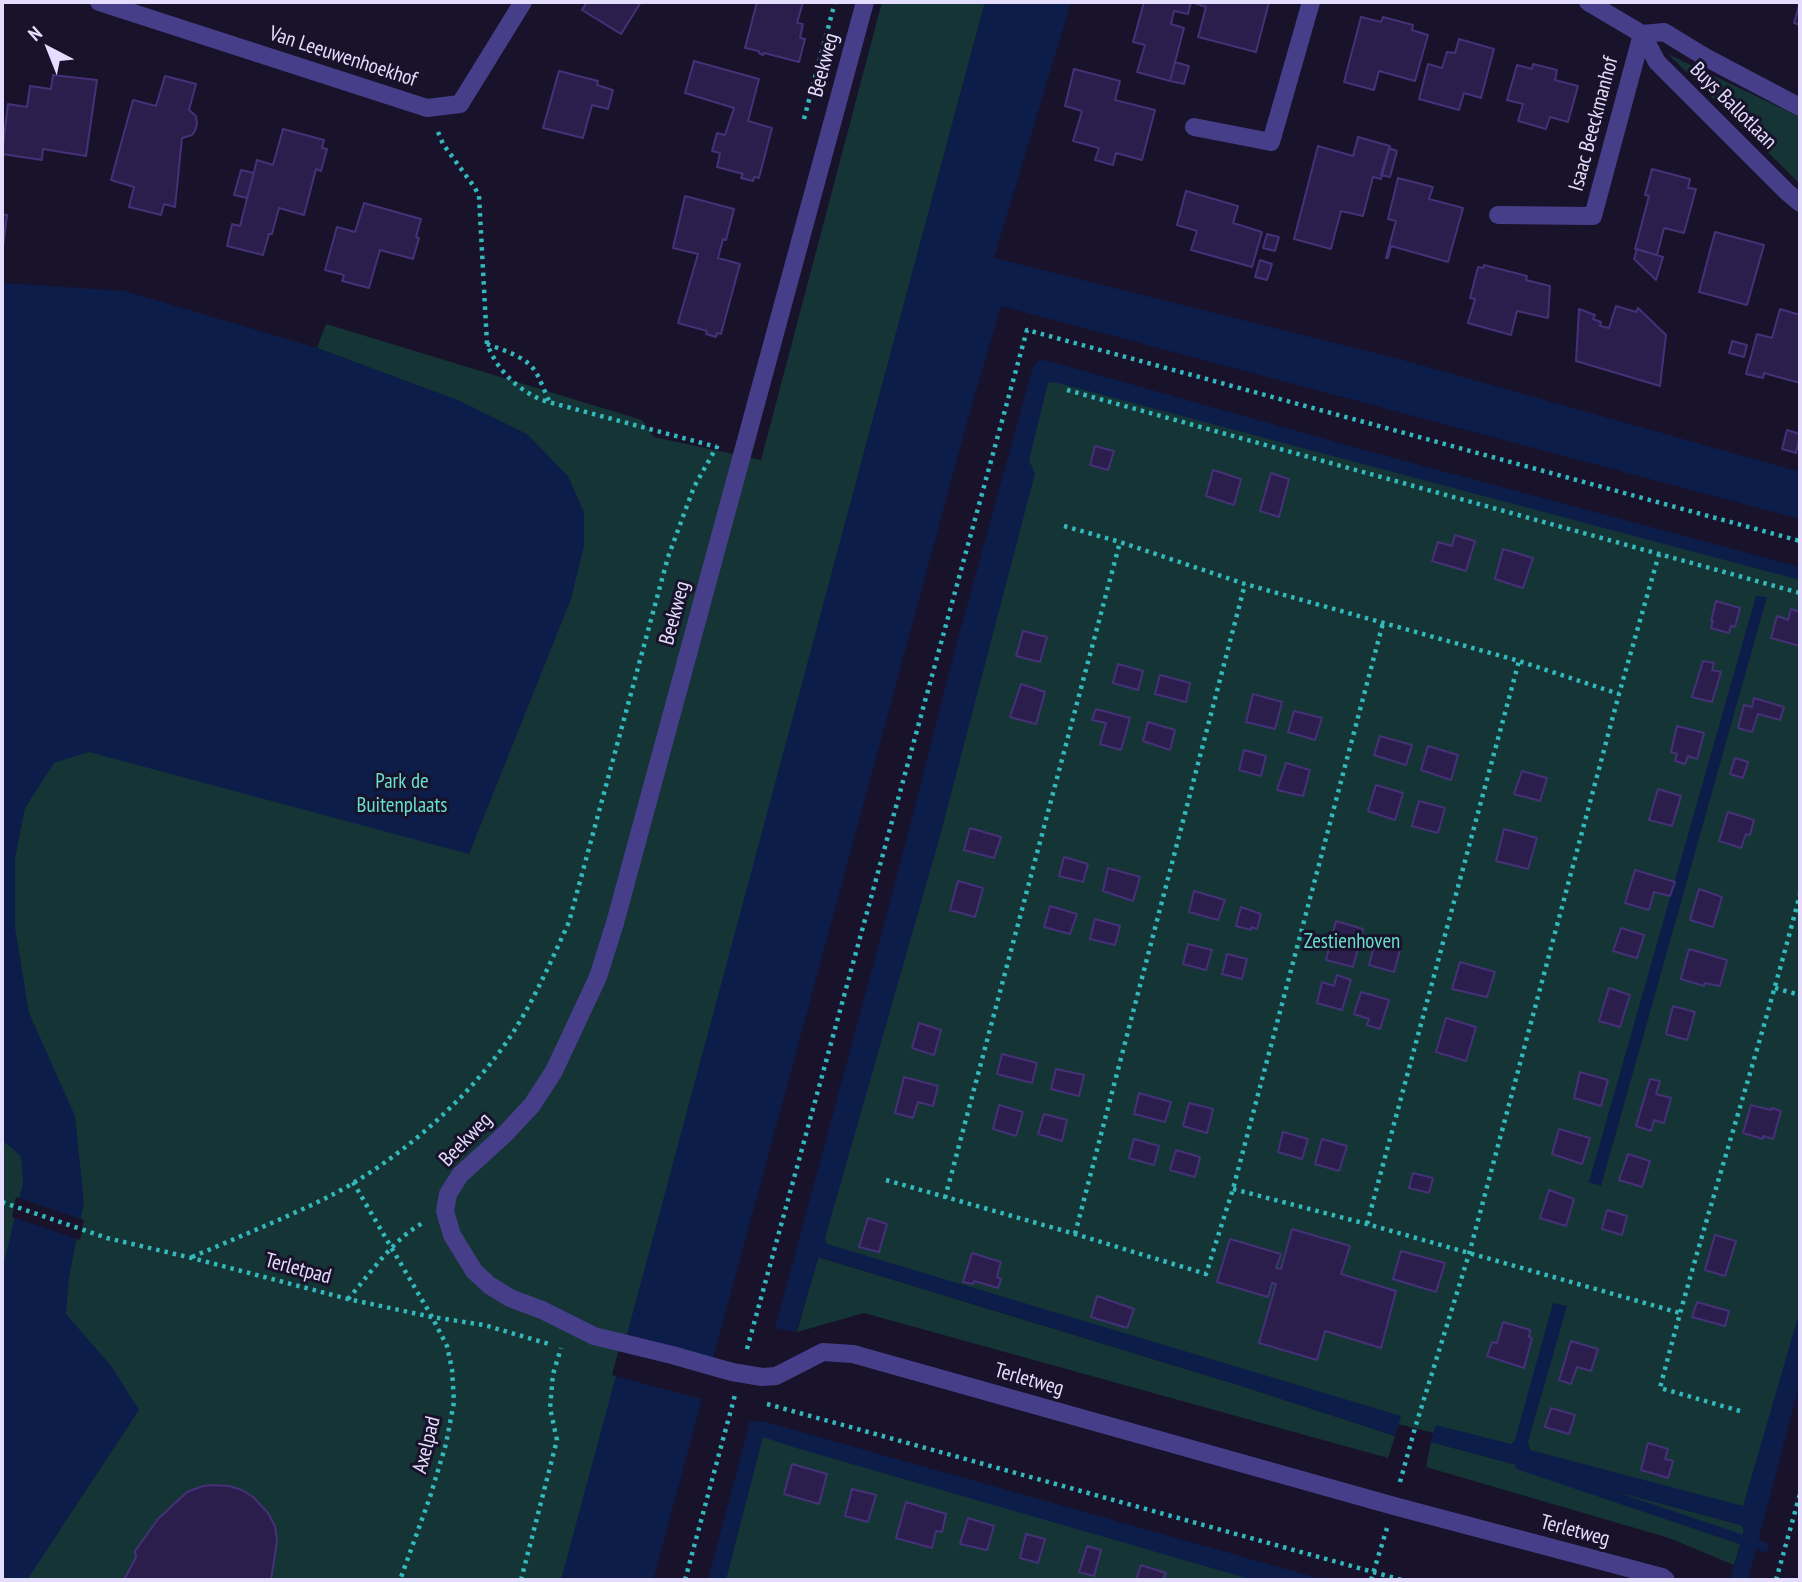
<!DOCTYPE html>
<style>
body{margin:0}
#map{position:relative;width:1802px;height:1582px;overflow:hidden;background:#18122b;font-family:"PT Sans Narrow",sans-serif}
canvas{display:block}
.frame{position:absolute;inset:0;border:4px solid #e4ddfe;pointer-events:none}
.north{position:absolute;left:14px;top:14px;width:70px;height:70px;-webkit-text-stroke:5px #18122b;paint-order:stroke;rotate:318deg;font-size:19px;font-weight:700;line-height:28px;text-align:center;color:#e4ddfe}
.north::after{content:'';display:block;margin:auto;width:24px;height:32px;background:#e4ddfe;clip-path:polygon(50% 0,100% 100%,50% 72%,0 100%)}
</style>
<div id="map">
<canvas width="1802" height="1582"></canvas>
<div class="frame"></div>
<div class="north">N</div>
</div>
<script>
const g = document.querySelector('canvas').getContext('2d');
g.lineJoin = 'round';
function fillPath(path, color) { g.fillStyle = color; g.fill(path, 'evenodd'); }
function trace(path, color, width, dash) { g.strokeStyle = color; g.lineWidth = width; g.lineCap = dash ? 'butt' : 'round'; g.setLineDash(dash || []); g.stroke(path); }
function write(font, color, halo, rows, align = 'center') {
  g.font = font + ' "PT Sans Narrow",sans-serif'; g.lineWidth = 6; g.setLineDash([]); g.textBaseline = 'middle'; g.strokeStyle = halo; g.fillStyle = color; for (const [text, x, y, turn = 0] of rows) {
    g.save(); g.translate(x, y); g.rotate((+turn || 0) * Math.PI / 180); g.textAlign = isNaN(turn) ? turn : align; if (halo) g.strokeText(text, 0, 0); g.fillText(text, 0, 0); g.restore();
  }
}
fillPath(new Path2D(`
 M882 2H985L857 479 611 1580H2V359L423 388 317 348 326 324 642 420 654 437 761 460Z
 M1668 54 1800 117V184Z
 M1044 373 1800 575V1361L1757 1515 1398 1424 811 1248Z
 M818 1257 1245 1387 1395 1436 1388 1458 864 1313 797 1332Z
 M760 1430 1283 1580H719Z
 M1431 1442 1741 1525 1744 1531 1734 1565 1669 1538 1426 1467Z`), '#153435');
fillPath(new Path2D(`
 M985 2H1071L994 258 1399 359 1800 472V519L1001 306 969 415 653 1580H561Z
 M2 283 125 291 317 348 458 400 527 434 568 476 584 512V546L571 599 469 854 89 752 54 763 25 808 15 858V927L29 1013 75 1116 84 1203 69 1277 66 1314 112 1367 139 1410 27 1580H2V1271L23 1183 21 1156 2 1140Z
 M1045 360 1375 453 1800 567V580L1054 382 1048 383 1029 460 1035 474 1033 481 940 836 825 1238 827 1244 1401 1416 1395 1436 1245 1387 819 1257 796 1332 775 1328 891 899 957 642 1032 370 1037 361Z
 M1756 596 1767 597 1601 1186 1589 1182Z
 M1553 1303 1567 1306 1528 1442 1530 1450 1743 1506 1800 1310V1382L1748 1580H1730L1744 1531 1741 1525 1431 1442 1436 1425 1511 1444 1515 1440Z
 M750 1421 766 1422 1325 1580H1253L793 1447 763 1437 726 1580H708Z`), '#0c1d4a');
fillPath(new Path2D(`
 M16 1197 84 1220 80 1240 12 1217Z
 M623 1334 717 1359 705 1400 612 1375Z`), '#18122b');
trace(new Path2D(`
 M1520 1465 1764 1547`), '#0c1d4a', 10);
const building = new Path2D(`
 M587 2H641L621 34 582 10Z
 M757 2H803L797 23 803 24 800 38 805 39 799 62 764 53 763 55 759 53V51L745 48Z
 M1144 2H1191L1188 14 1174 11 1171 24 1184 28 1170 81 1137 72 1145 45 1133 42Z
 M1191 2H1269L1256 52 1198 37 1206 7Z
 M1800 2V25L1794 23Z
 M1361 17 1381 22 1383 17 1413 25 1412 30 1428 35 1415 81 1379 71 1374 90 1344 82Z
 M1459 39 1494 49 1481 98 1464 93 1459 110 1419 99 1428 64 1442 68 1447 52 1455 53Z
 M694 61 759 79 748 121 772 128 759 178 754 177 753 181 741 178 743 174 717 167 720 153 712 151 717 133 725 135 734 108 685 93Z
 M1175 62 1189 66 1184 84 1170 81Z
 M1533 64 1557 70 1555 80 1578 86 1568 122 1550 117 1546 129 1518 121 1523 104 1507 100 1517 65 1532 69Z
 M1074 69 1120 81 1115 100 1155 110 1142 160 1116 153 1113 165 1095 160 1099 148 1073 141 1082 111 1065 106Z
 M559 71 598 81 597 85 613 90 608 109 592 105 583 138 543 128Z
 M53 75 97 80 86 156 43 149 42 160 2 154 8 104 27 107 30 86 51 89Z
 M165 76 196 84 189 110 196 116 197 124 195 131 192 135 182 138 175 207 164 204 161 215 129 207 134 187 111 180 133 100 156 106Z
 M283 129 324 140 322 148 327 149 321 171 316 169 304 215 279 208 272 234H269L263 255 227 246 232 224 240 226 257 160 273 165Z
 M1358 137 1390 146 1381 179 1373 177 1363 216 1341 211 1331 249 1294 239 1318 146 1353 156Z
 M1389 148 1397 151 1390 177 1381 175Z
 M1652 169 1690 179 1688 188 1696 189 1684 233 1664 228 1657 255 1635 249 1649 196 1645 195Z
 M241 170 254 173 247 198 234 195Z
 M1398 178 1433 187 1429 199 1463 208 1448 262 1391 246 1388 258H1386L1396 221 1388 219Z
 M1186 191 1238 206 1233 223 1262 232 1252 267 1191 250 1197 231 1177 225Z
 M685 196 734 209 726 240 723 239 718 258 740 264 721 334 717 333 716 337 706 334 707 331 678 323 698 254 673 248Z
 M364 203 421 219 416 237 419 238 413 259 380 250 369 288 342 281 344 275 325 270 337 227 355 232Z
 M2 214 7 215 2 255Z
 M1715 232 1764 245 1747 305 1699 292Z
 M1267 234 1279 237 1275 251 1263 248Z
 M1637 249 1663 257 1656 280 1634 259Z
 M1260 260 1272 264 1267 280 1255 277Z
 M1484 265 1527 276 1526 280 1550 286 1548 318 1517 311 1511 335 1468 323 1475 299 1470 298 1478 267 1483 268Z
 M1616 306 1636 312 1638 308 1666 335 1660 386 1576 361 1579 309 1595 315 1593 319 1601 322 1600 326 1609 328Z
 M1780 309 1800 315V383L1764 373 1763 378 1746 374 1757 334 1772 338Z
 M1732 341 1747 345 1744 357 1729 353Z
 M1787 430 1800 434 1796 453 1782 449Z
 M1095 446 1114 451 1108 470 1090 465Z
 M1213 470 1241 479 1234 505 1206 496Z
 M1271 473 1289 479 1279 517 1260 511Z
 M1455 535 1475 541 1466 571 1432 561 1438 542 1452 546Z
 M1503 549 1533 558 1523 588 1495 579Z
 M1716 601 1740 608 1735 627 1731 626 1729 633 1711 628 1713 621H1711Z
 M1791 609 1800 612V646L1771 638 1777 616 1788 620Z
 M1023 631 1047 637 1040 662 1016 656Z
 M1703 661 1714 663 1712 670 1721 672 1712 702 1692 697Z
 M1118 664 1143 671 1138 690 1113 683Z
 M1160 675 1190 683 1186 702 1155 694Z
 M1021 684 1045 692 1036 724 1010 717Z
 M1253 694 1282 702 1275 729 1246 722Z
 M1754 698 1784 707 1780 720 1758 714 1752 732 1738 728 1744 705 1752 707Z
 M1096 709 1130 718 1121 750 1100 744 1106 723 1092 720Z
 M1294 711 1322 718 1315 740 1288 732Z
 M1148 722 1175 730 1170 750 1143 741Z
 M1677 726 1704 733 1697 759 1688 756 1685 764 1675 761 1677 754 1671 752Z
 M1380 736 1412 745 1406 765 1374 755Z
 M1428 746 1458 755 1451 780 1421 770Z
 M1244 750 1266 756 1261 776 1239 770Z
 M1735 758 1748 762 1743 778 1730 774Z
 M1286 763 1310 770 1303 796 1277 790Z
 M1522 771 1547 778 1540 801 1514 794Z
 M1376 785 1403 793 1395 820 1368 811Z
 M1658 789 1681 796 1672 826 1649 820Z
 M1419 801 1445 808 1438 833 1412 826Z
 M1728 812 1754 820 1750 835 1746 834 1741 848 1719 841Z
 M970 828 1001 837 994 858 964 850Z
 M1504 829 1537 838 1528 869 1496 861Z
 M1064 857 1088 864 1083 882 1059 876Z
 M1108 868 1140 877 1133 901 1103 891Z
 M1635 870 1675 882 1670 896 1654 892 1649 910 1625 903Z
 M958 881 983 888 975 917 950 910Z
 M1699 889 1722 897 1713 927 1690 920Z
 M1194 891 1225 900 1218 920 1189 912Z
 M1050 906 1077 914 1070 934 1044 927Z
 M1241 907 1261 914 1257 929 1251 927V930L1236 926Z
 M1095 919 1120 926 1115 945 1090 939Z
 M1336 921 1363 929 1353 967 1326 960Z
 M1621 928 1644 935 1637 958 1613 951Z
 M1375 943 1400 950 1394 972 1369 965Z
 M1188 944 1212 950 1206 970 1183 964Z
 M1689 949 1727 960 1720 986 1705 983 1704 986 1681 979Z
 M1227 954 1247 959 1242 979 1222 974Z
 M1460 962 1495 972 1487 997 1452 989Z
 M1337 975 1351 980 1342 1010 1317 1003 1322 982 1334 986Z
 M1609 988 1630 995 1620 1027 1599 1021Z
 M1361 992 1389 1000 1380 1029 1367 1025 1369 1019 1354 1014Z
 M1673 1006 1695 1012 1687 1040 1666 1034Z
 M1446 1018 1476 1027 1466 1061 1436 1052Z
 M919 1023 941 1030 934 1055 912 1048Z
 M1002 1054 1037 1063 1032 1083 997 1074Z
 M1056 1069 1084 1075 1079 1096 1051 1089Z
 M1580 1072 1608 1080 1601 1106 1574 1098Z
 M904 1077 938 1086 933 1106 918 1102 913 1118 895 1113Z
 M1650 1079 1660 1081 1656 1094 1671 1098 1664 1123 1654 1120 1651 1131 1636 1126Z
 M1139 1093 1171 1102 1165 1122 1134 1114Z
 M1189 1103 1213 1109 1207 1133 1183 1126Z
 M999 1105 1023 1112 1016 1136 993 1129Z
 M1751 1105 1771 1110 1772 1108 1781 1111 1773 1139 1763 1136V1139L1743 1133Z
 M1044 1114 1067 1120 1062 1141 1038 1134Z
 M1559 1129 1590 1138 1582 1164 1552 1154Z
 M1283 1132 1308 1139 1302 1159 1278 1152Z
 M1134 1139 1159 1146 1154 1165 1129 1158Z
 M1322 1139 1347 1146 1339 1171 1315 1164Z
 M1176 1150 1200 1157 1195 1177 1170 1170Z
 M1628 1154 1650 1161 1642 1187 1619 1180Z
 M1413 1173 1433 1178 1429 1193 1409 1188Z
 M1549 1190 1574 1199 1566 1226 1540 1218Z
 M1607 1210 1627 1216 1622 1235 1602 1229Z
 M868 1218 887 1224 879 1252 859 1247Z
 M1292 1229 1350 1246 1341 1274 1396 1291 1381 1348 1325 1331 1317 1360 1259 1343 1276 1284 1272 1283 1268 1297 1217 1282 1230 1239 1281 1254 1276 1268 1281 1269Z
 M1715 1235 1736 1241 1725 1276 1705 1270Z
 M1401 1251 1445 1263 1436 1292 1393 1279Z
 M972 1253 1001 1262 997 1277 1001 1279 998 1288 974 1281 973 1284 963 1282Z
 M1097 1296 1134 1309 1127 1328 1091 1317Z
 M1697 1302 1729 1311 1725 1326 1692 1317Z
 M1503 1322 1530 1330 1529 1337 1532 1338 1524 1368 1487 1356 1492 1342 1497 1343Z
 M1571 1341 1598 1349 1591 1371 1577 1367 1571 1384 1559 1380Z
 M1551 1408 1575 1415 1569 1434 1545 1427Z
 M1648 1443 1668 1449 1665 1459 1673 1461 1668 1478 1641 1470Z
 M792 1464 827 1474 819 1504 784 1494Z
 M212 1485 229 1486 242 1490 253 1497 268 1513 275 1526 277 1541 271 1580H124L136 1557 135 1551 158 1519 187 1492 203 1486Z
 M852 1489 876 1495 868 1522 845 1516Z
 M906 1502 946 1514 942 1532 936 1531 932 1548 896 1538Z
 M968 1518 994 1526 987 1550 960 1544Z
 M1026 1534 1045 1539 1038 1563 1020 1558Z
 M1087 1546 1101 1550 1094 1576 1079 1572Z
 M1141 1565 1166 1573 1163 1580H1136Z`);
fillPath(building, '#2b1e4c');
trace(building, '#453178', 2);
trace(new Path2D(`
 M804 119 835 2
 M438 132 443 144 475 188 479 196 487 344C498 371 515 387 541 400L717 447V446
 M487 344C504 351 527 356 537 374 541 382 545 392 549 401
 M1067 390 1800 593
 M1064 526 1120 542 1245 584 1519 661 1619 694
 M1775 988 1800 995
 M886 1180 1075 1234 1206 1274 1233 1189 1383 623
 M353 1182 432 1317 447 1346 452 1369 454 1402 446 1444 430 1497 400 1580
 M1233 1189 1367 1224 1680 1313
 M945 1198 1120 542
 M2 1202 107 1238 192 1258 348 1299 432 1317 484 1325 549 1344
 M1367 1224 1519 661
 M1075 1234 1245 584
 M192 1257C236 1238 281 1220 324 1199 395 1164 471 1098 514 1031 536 996 552 959 569 922L668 557 694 487 716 448
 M348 1299C370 1274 394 1238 423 1223
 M747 1349 1027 330 1800 541
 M767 1404 1402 1580
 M1740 1411 1660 1388C1703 1222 1757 1060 1800 894
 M1400 1482 1415 1428 1469 1254 1619 694 1659 554
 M521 1580 557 1440 550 1408 553 1374 561 1348
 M685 1580 735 1395
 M1371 1580 1387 1528
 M1776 1580 1800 1494`), '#33b9bc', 4.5, [3.5, 5]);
trace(new Path2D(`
 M99 2 427 108 460 104 523 2
 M865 2 615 923 598 977 554 1071 532 1105 505 1134 460 1175 448 1194 445 1211 452 1235 474 1271 489 1285 510 1298 542 1310 594 1336 672 1355 732 1372 762 1377 776 1376 823 1352 853 1354 1394 1506 1662 1577 1666 1580
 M1588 2 1642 34 1657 62 1787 192 1800 203
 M1642 34 1664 32 1705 57 1800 107
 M1194 127 1271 142 1311 2
 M1498 215 1593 216 1642 34`), '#473e89', 18);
write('21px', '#e4ddfe', '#18122b', [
 ["Van Leeuwenhoekhof",343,57,18],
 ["Beekweg",824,65,-75],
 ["Buys Ballotlaan",1733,106,45],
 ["Isaac Beeckmanhof",1594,124,-75],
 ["Beekweg",675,613,-75],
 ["Beekweg",466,1140,-46],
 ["Terletpad",298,1269,15],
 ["Terletweg",1029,1380,16],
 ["Axelpad",427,1445,-76],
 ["Terletweg",1575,1531,15]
]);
write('21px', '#68dfcc', '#18122b', [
 ["Park de",402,782],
 ["Buitenplaats",402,806],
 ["Zestienhoven",1352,942]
]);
</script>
